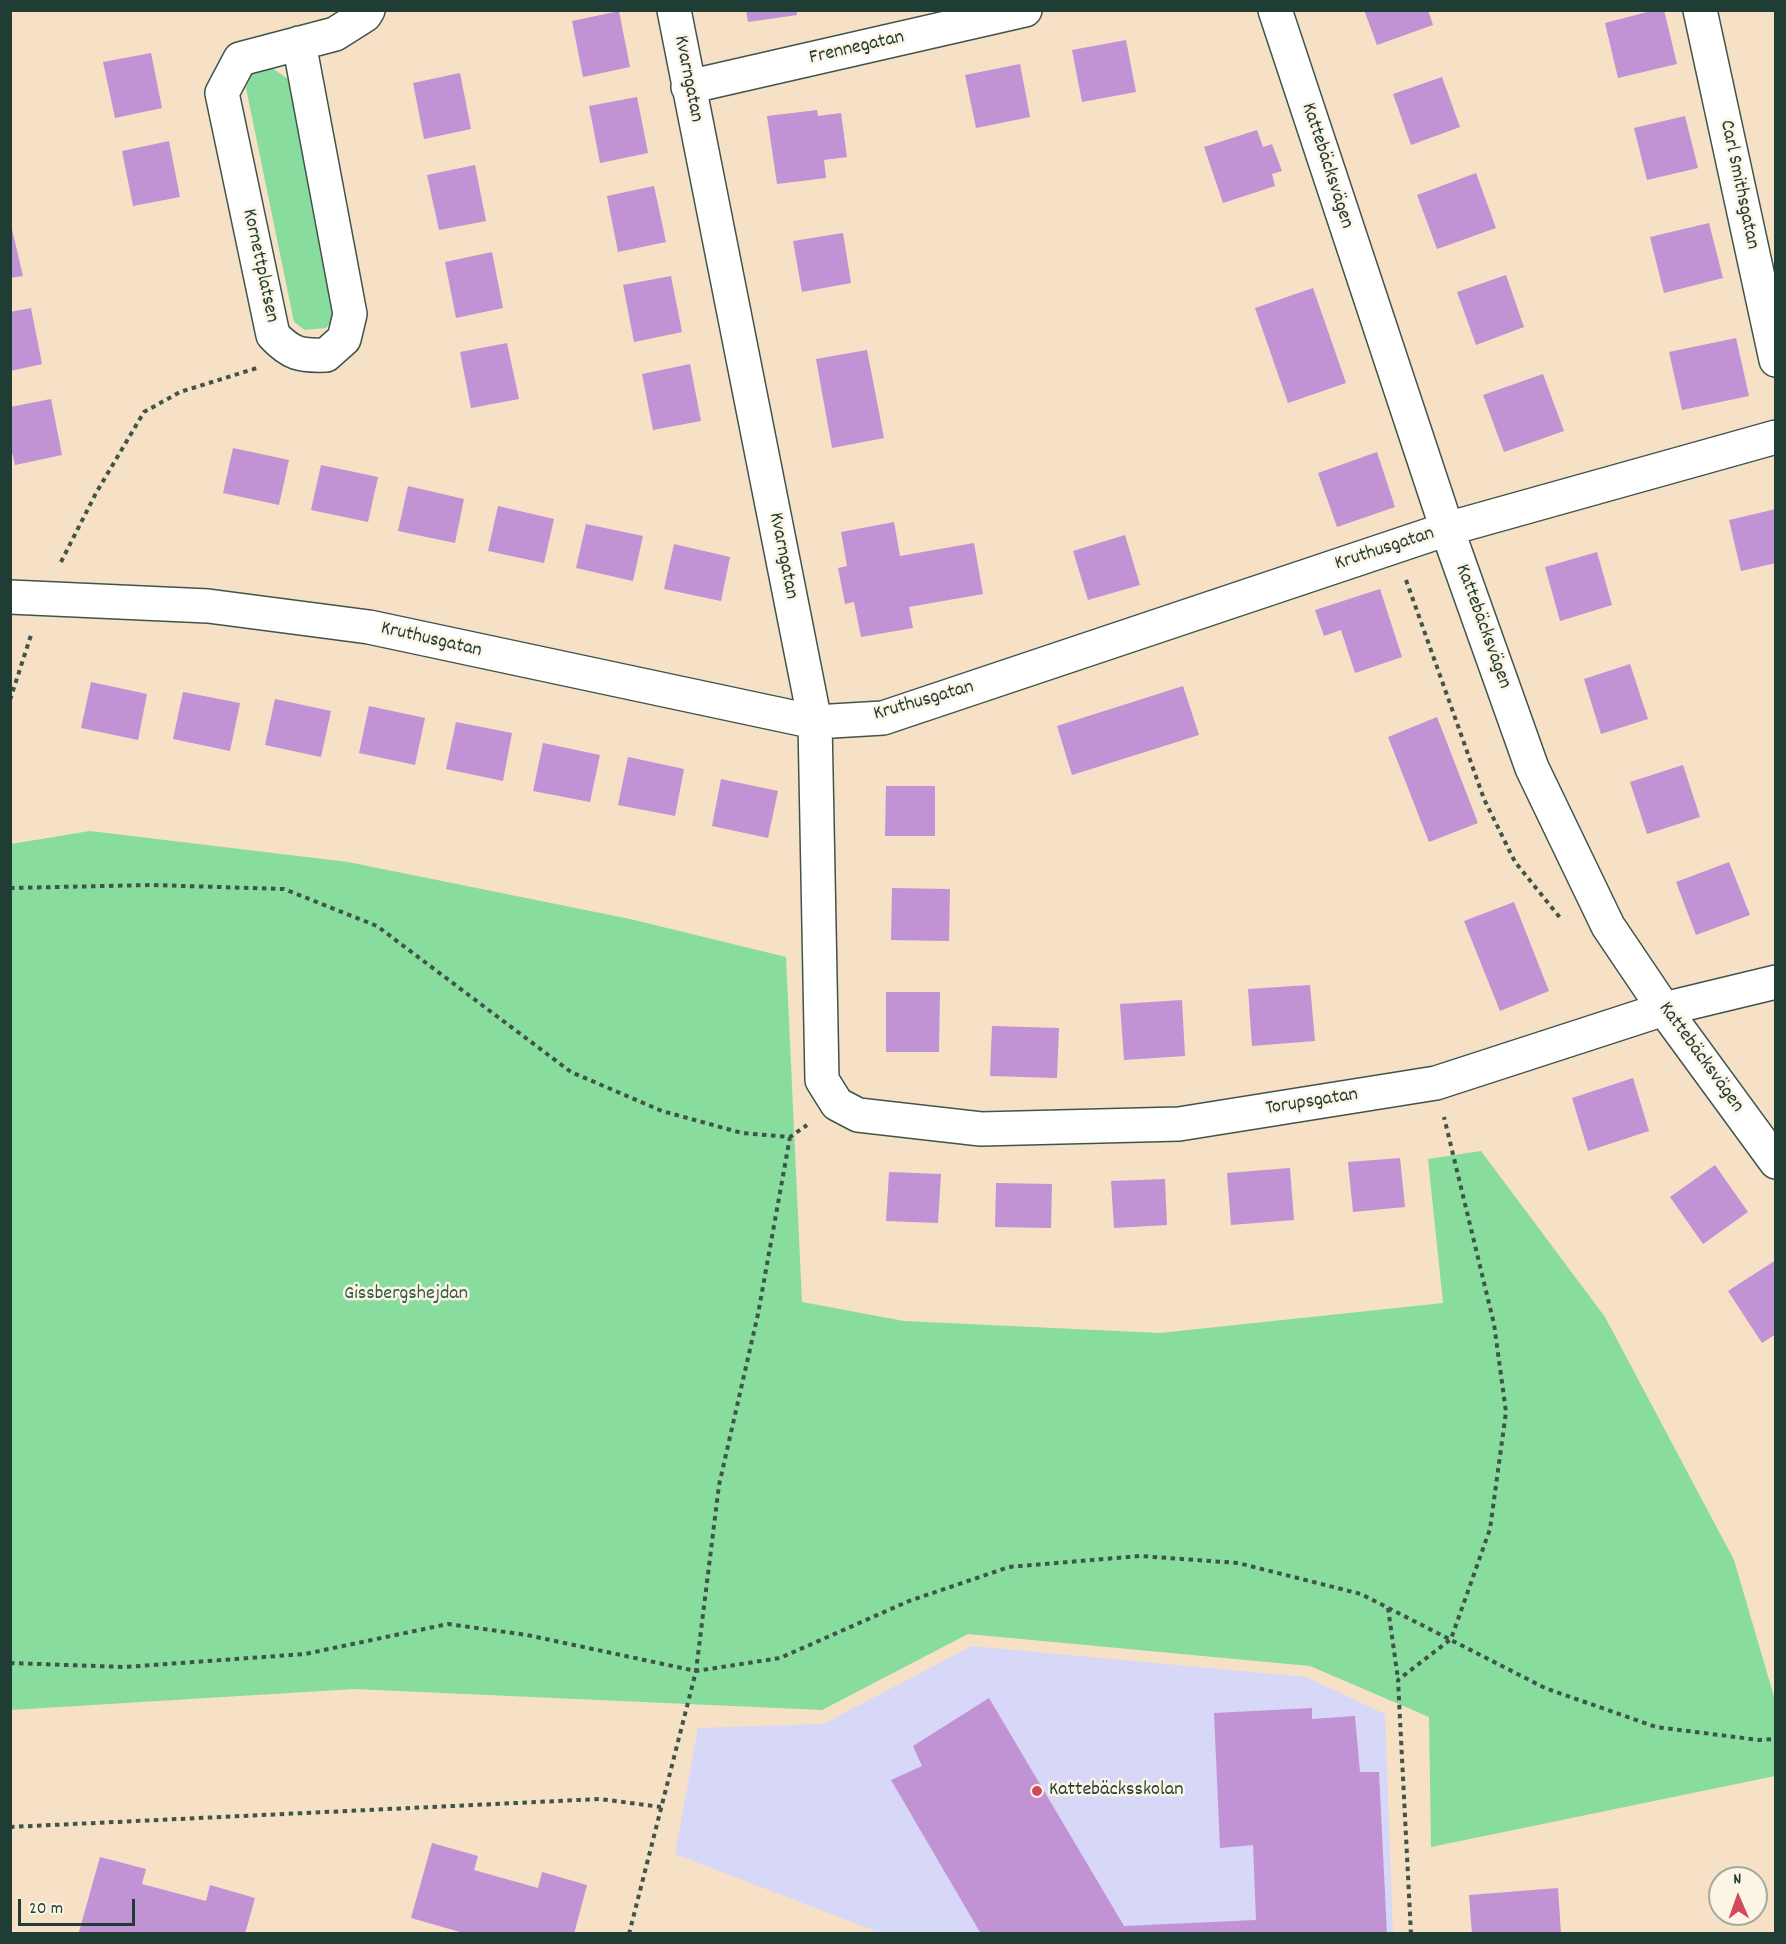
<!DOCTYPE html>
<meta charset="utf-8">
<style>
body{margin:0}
#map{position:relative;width:1786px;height:1944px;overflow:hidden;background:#f6e0c6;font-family:Dekko,sans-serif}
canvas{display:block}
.frame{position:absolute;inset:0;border:12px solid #1f3d34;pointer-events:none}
.north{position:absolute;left:1708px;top:1866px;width:60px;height:60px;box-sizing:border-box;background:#fcf5e5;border:2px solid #a4ab9e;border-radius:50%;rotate:358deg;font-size:16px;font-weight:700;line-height:24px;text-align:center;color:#1f3d34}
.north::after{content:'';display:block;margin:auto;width:21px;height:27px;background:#d1495b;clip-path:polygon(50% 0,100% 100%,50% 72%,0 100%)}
.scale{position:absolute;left:18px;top:1899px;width:117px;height:27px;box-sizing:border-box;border:3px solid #1f3d34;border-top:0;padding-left:8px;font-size:18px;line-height:21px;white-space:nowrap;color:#1f3d34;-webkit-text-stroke:4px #fcf5e5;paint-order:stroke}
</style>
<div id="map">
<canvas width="1786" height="1944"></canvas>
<div class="frame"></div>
<div class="north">N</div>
<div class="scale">20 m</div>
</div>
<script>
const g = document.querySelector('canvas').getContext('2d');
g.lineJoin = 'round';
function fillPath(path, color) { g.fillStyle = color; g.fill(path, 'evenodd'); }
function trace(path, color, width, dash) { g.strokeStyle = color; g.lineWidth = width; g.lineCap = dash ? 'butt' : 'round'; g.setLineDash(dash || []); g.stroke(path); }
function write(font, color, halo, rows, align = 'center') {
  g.font = font + ' Dekko,sans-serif'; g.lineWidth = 5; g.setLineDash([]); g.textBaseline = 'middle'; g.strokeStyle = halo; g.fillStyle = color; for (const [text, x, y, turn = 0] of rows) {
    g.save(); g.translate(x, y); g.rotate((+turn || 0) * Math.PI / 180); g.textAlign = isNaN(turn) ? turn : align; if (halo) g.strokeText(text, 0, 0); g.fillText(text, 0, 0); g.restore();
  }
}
fillPath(new Path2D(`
 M972 1646 1306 1677 1385 1714 1393 1933H875L873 1930 675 1854 698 1728 823 1724Z`), '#d7d7f8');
fillPath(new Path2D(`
 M272 68 288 79 336 316 326 328 305 330 294 322 246 88 253 71Z
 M90 831 348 862 630 919 786 957 802 1302 904 1321 1160 1333 1443 1303 1428 1159 1481 1151 1605 1317 1734 1560 1775 1700V1776L1431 1847 1429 1717 1310 1666 968 1634 822 1710 354 1689 11 1710V844Z`), '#87dc9e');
fillPath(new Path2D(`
 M746 10H796L797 15 748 22Z
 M1364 10H1428L1433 25 1377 45Z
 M1655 10H1664L1677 64 1618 78 1605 23Z
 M619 11 630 67 583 77 572 21Z
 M1126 40 1136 92 1082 102 1072 50Z
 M151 53 162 108 115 118 103 62Z
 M1020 64 1030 117 976 128 965 75Z
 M460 73 471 129 424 139 413 83Z
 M1442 77 1460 127 1411 145 1393 94Z
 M637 97 648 153 600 163 589 106Z
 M817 110 818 116 841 113 847 157 824 160 826 178 777 184 767 116Z
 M1685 116 1698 168 1647 180 1634 128Z
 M1257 130 1263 147 1272 144 1282 171 1272 174 1275 186 1223 203 1204 147Z
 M169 141 180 197 133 206 122 151Z
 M475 165 486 221 439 230 427 175Z
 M1476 173 1496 228 1437 249 1417 195Z
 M654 186 666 242 618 252 607 196Z
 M10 221 23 276 10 278Z
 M1709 223 1723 278 1664 293 1650 237Z
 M843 233 851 283 802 292 793 241Z
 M492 252 503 308 456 318 445 262Z
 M1506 275 1524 327 1476 345 1457 292Z
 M671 276 682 332 634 342 623 285Z
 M1313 288 1346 383 1288 403 1255 308Z
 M31 308 42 364 10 371V312Z
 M1736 338 1749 396 1682 410 1669 352Z
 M507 343 519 399 471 408 460 352Z
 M867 350 884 438 832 448 816 359Z
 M690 364 701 421 653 430 642 374Z
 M1543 374 1564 431 1504 452 1483 395Z
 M51 399 62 455 15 465 10 444V407Z
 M233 448 289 460 279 505 223 493Z
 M1377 452 1395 507 1337 527 1318 473Z
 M321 465 378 477 368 522 311 510Z
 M408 486 464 499 455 543 398 531Z
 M498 506 554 519 544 563 488 551Z
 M1776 509V563L1741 571 1729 520Z
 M894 522 900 556 974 543 983 594 909 607 913 628 861 637 854 602 845 604 838 568 847 566 841 532Z
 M586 524 643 536 633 581 576 568Z
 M1125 535 1140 585 1088 600 1073 551Z
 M674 544 730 557 721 601 664 589Z
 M1597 552 1612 605 1560 621 1545 567Z
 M1380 589 1402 657 1355 673 1341 630 1324 636 1315 610Z
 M1630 664 1648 719 1601 734 1584 679Z
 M91 682 147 694 138 740 81 728Z
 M1183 686 1199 735 1072 775 1057 726Z
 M183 692 240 703 230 751 173 739Z
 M275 699 331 711 321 757 265 745Z
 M369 706 425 718 415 765 359 753Z
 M1437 717 1478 823 1429 842 1388 737Z
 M456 722 512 733 503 781 446 769Z
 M543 743 600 755 590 802 533 791Z
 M628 757 684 769 675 816 618 805Z
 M1683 765 1700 817 1647 834 1630 782Z
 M721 779 778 791 768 838 712 826Z
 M886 786H935V836H885Z
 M1729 862 1750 915 1696 935 1676 882Z
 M892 888 950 889 949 941 891 940Z
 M1514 902 1549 991 1500 1011 1464 921Z
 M1310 985 1315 1041 1252 1046 1248 989Z
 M886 992H940L939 1052H886Z
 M1182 1000 1185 1056 1124 1060 1120 1004Z
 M992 1026 1059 1028 1057 1078 990 1076Z
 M1633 1078 1649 1131 1588 1151 1572 1098Z
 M1400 1158 1405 1207 1353 1212 1348 1162Z
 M1715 1165 1748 1212 1703 1244 1670 1197Z
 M1290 1168 1294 1220 1231 1225 1227 1173Z
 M889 1172 941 1174 938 1223 886 1221Z
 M1165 1179 1167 1225 1114 1228 1111 1181Z
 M996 1183 1052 1184 1051 1228 995 1227Z
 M1776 1260V1334L1762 1343 1728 1291Z
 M989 1698 1124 1926 1256 1920 1253 1845 1220 1848 1214 1713 1312 1708V1719L1355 1716 1360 1772H1379L1387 1934H981L891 1780 922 1766 913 1746Z
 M432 1843 478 1856 474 1870 538 1888 542 1872 587 1885 574 1934H467L411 1918Z
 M100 1857 146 1869 142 1884 206 1901 210 1885 255 1898 245 1934 79 1932Z
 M1558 1888 1561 1934H1472L1469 1895Z`), '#c192d4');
const street = new Path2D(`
 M674 10 815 722 822 1080 837 1104 858 1115 981 1129 1179 1124 1436 1083 1664 1009 1776 982
 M1275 10 1447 529 1532 768 1608 926 1664 1009 1776 1162
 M1700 10 1776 360
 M299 43 350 314 344 339 326 355C300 356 291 354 273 335L222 93 240 59 335 34 365 15 368 10
 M688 87 1025 10
 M10 597 208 606 369 627 815 722 883 718 1447 529 1776 437`);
trace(street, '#3f554a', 36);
trace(new Path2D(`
 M61 562 96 493 144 412 180 392 257 368
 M1406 580 1484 799 1515 862 1561 919
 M10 700 31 635
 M10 888 152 885 284 889 377 926 571 1072 662 1111 742 1133 790 1137 807 1125
 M1388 1608 1398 1679
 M10 1663 125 1667 305 1654 448 1624 527 1635 696 1671 780 1658 909 1601 1009 1567 1140 1556 1238 1563 1361 1594 1545 1688 1656 1727 1759 1740 1776 1739
 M10 1827 600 1799 661 1807
 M629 1934 696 1671 719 1485 758 1314 790 1137
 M1411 1934 1398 1680 1451 1639 1490 1529 1506 1412 1494 1324 1444 1117`), '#3f554a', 4, [4.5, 4.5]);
trace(street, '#fff', 33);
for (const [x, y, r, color] of [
 [1037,1791,6,"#d1495b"]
]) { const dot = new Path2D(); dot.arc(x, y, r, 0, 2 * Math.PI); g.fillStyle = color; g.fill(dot); trace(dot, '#fcf5e5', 2); }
write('20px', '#1f3d34', '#fcf5e5', [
 ["Frennegatan",857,49,-13],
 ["Kvarngatan",687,79,79],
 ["Kattebäcksvägen",1326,166,72],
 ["Carl Smithsgatan",1738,185,78],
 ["Kornettplatsen",259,266,78],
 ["Kruthusgatan",1385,550,-18],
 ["Kvarngatan",782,556,79],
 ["Kattebäcksvägen",1482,627,70],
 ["Kruthusgatan",431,641,13],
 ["Kruthusgatan",924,702,-16],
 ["Kattebäcksvägen",1700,1058,54],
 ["Torupsgatan",1312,1103,-9]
]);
write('20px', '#345d49', '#fcf5e5', [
 ["Gissbergshejdan",406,1295]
]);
write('20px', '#1f3d34', '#fcf5e5', [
 ["Kattebäcksskolan",1049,1791]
], 'left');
</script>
